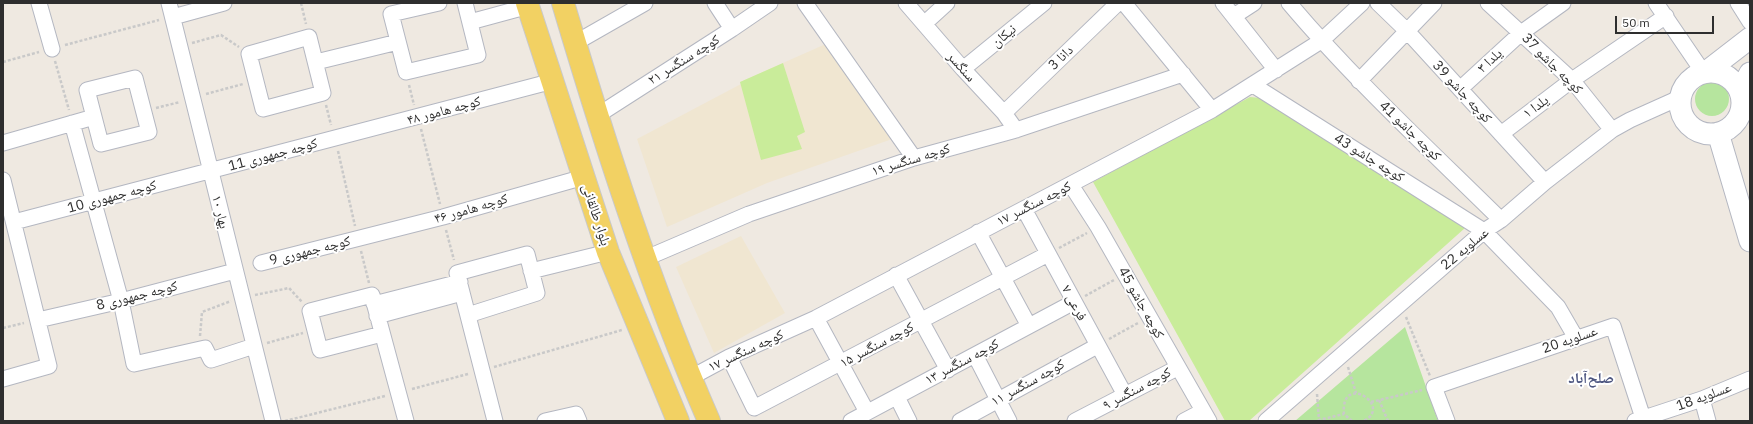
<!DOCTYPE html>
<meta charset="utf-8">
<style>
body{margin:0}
#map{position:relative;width:1753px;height:424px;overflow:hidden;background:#efe9e1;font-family:"IBM Plex Sans",sans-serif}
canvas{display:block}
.frame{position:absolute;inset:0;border:4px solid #2e2e2e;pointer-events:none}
.scale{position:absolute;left:1615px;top:16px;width:99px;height:18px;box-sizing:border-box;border:2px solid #2e2e2e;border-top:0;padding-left:5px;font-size:12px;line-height:14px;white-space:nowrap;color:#2e2e2e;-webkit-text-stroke:3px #fff;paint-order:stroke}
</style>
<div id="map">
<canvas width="1753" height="424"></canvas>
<div class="frame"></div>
<div class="scale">50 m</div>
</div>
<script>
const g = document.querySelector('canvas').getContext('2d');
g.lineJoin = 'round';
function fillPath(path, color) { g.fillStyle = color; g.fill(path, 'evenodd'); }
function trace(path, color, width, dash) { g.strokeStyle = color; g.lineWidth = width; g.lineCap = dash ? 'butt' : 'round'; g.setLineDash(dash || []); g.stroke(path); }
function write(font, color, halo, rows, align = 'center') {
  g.font = font + ' "IBM Plex Sans","Noto Naskh Arabic",sans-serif'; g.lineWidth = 4; g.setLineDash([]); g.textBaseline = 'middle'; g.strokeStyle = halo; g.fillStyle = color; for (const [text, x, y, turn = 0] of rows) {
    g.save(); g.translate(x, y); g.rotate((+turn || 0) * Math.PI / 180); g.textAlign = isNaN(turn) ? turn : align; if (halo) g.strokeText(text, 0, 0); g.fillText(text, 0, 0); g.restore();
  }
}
fillPath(new Path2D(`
 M828 43 895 138 767 183 667 227 637 139 741 84 740 82Z
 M741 236 785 313 714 353 676 267Z`), '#f0e6d1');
fillPath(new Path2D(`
 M1695 99a17 17 0 1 1 34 0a17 17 0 1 1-34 0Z
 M1405 327 1438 421H1295Z`), '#b6e59e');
fillPath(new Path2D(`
 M783 63 805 132 797 136 802 149 761 160 740 82Z
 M1250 97 1271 99 1465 228 1249 421H1225L1093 182Z`), '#c9ec9a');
const street = new Path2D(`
 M39 3 52 49
 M169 3 273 421
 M439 3 391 14 406 72 478 55 465 3
 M715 3 732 29
 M805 3 914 158
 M906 3 963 69 1004 113 1016 130
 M1124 3 1212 110
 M1223 3 1276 70
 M1289 3C1354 80 1429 149 1501 220
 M1378 3 1407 31 1545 182
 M1488 3 1572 80 1612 130
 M1656 3 1703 72
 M1738 3 1750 22
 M1234 16 1254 3
 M173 17 224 3
 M470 22 529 6
 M924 24 947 3
 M309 37 323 93 263 109 249 54Z
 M575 43 645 3
 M316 62 398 42
 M963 69 1044 3
 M135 78 149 132 101 144 87 90Z
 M1359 81 1434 3
 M1253 85 1484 231 1558 307 1576 338
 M1460 89 1521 33 1563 3
 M1004 113 1118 3
 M598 115 732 29 770 3
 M72 123 121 301 134 364 205 348 211 360 254 346
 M1501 134 1572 80 1666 16
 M3 143 94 117
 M3 180 49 366 3 379
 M1071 185 1098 227 1209 421
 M1024 209 1125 395
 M14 222 553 81
 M978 232 1029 326
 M644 259 749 214 914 158 1016 130 1183 74
 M261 263 443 217 584 177
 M531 271 608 252
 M896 275 948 370
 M374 304 460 282
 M468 315 537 293 527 254 457 273C470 322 482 372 495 421
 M377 316 462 293
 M816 318 867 412
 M38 320 121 301 235 271
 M382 334 320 350 310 311 372 295 406 421
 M975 355 1009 421
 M729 357 754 408 1048 254
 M690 378 729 357 816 318 1212 110 1321 41 1362 3
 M897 397 909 421
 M1702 399 1708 421
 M545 421 576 414 579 421
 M851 421 1074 302
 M960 421 1097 346
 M1075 421 1177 368
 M1184 421 1203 411
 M1266 421 1484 231 1501 220 1545 182 1612 130 1630 120 1679 98
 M1447 421 1434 387 1613 326 1643 418
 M1635 421 1702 399 1750 379`);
const secondary = new Path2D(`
 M1680 103a31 31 0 1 1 62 0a31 31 0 1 1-62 0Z
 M1706 72 1750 38
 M1740 92 1750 73
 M1718 133 1750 241`);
const primary = new Path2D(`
 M527 3 608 252 678 421
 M563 3C605 144 650 286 709 421`);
trace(street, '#b4b7c1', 17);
trace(secondary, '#b4b7c1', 23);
trace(primary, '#c9c9c9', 24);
trace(new Path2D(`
 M301 3 306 24
 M192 43 221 35 239 47
 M65 45 159 20
 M55 61 69 110
 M3 62 39 52
 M409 85 414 105
 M206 94 243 84
 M326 105 331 125
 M156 108 180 102
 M421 129 440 204
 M338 151 355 226
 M446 230 454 260
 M1059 248 1087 233
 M361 251 369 283
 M255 295 289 288 302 302
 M1085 296 1114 280
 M1406 317 1430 376
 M3 328 24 323
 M200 336 202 312 231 301
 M1109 339 1138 323
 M267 343 303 333
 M494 367 622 330
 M1348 367 1356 393
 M412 389 468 374
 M1317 394 1319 420 1344 414
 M1379 400 1388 421
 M1371 402 1422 390
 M285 421 385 396
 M1352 421 1344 414C1340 371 1395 407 1363 421`), '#c9c9c9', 2.5, [3, 2]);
trace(street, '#fff', 15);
trace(secondary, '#fff', 21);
trace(primary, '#f2d163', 22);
write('14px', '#2e2e2e', '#fff', [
 ["نیکان",1004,36,-39],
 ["دانا 3",1061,58,-44],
 ["کوچه سنگسر ۲۱",684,60,-32],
 ["یلدا ۳",1490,61,-43],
 ["کوچه جاشو 37",1552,64,45],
 ["سنگسر",961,67,48],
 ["کوچه جاشو 39",1462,92,47],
 ["یلدا ۱",1536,107,-37],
 ["کوچه هامور ۴۸",444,111,-15],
 ["کوچه جاشو 41",1410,131,44],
 ["کوچه جمهوری 11",273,155,-15],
 ["کوچه جاشو 43",1369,158,32],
 ["کوچه سنگسر ۱۹",911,160,-17],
 ["کوچه جمهوری 10",112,197,-15],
 ["کوچه سنگسر ۱۷",1034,204,-27],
 ["کوچه هامور ۴۶",471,209,-16],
 ["بهار ۱۰",220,212,76],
 ["بلوار طالقانی",596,215,72],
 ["عسلویه 22",1465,249,-40],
 ["کوچه جمهوری 9",310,251,-14],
 ["کوچه جمهوری 8",137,296,-14],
 ["فرعی ۷",1074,303,62],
 ["کوچه جاشو 45",1141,303,61],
 ["عسلویه 20",1570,340,-19],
 ["کوچه سنگسر ۱۵",877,345,-28],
 ["کوچه سنگسر ۱۷",746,351,-25],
 ["کوچه سنگسر ۱۳",962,362,-28],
 ["کوچه سنگسر ۱۱",1028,383,-29],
 ["کوچه سنگسر ۹",1137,389,-28],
 ["عسلویه 18",1704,397,-20]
]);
write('bold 15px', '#4d5680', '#fff', [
 ["صلح‌آباد",1591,379]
]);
</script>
